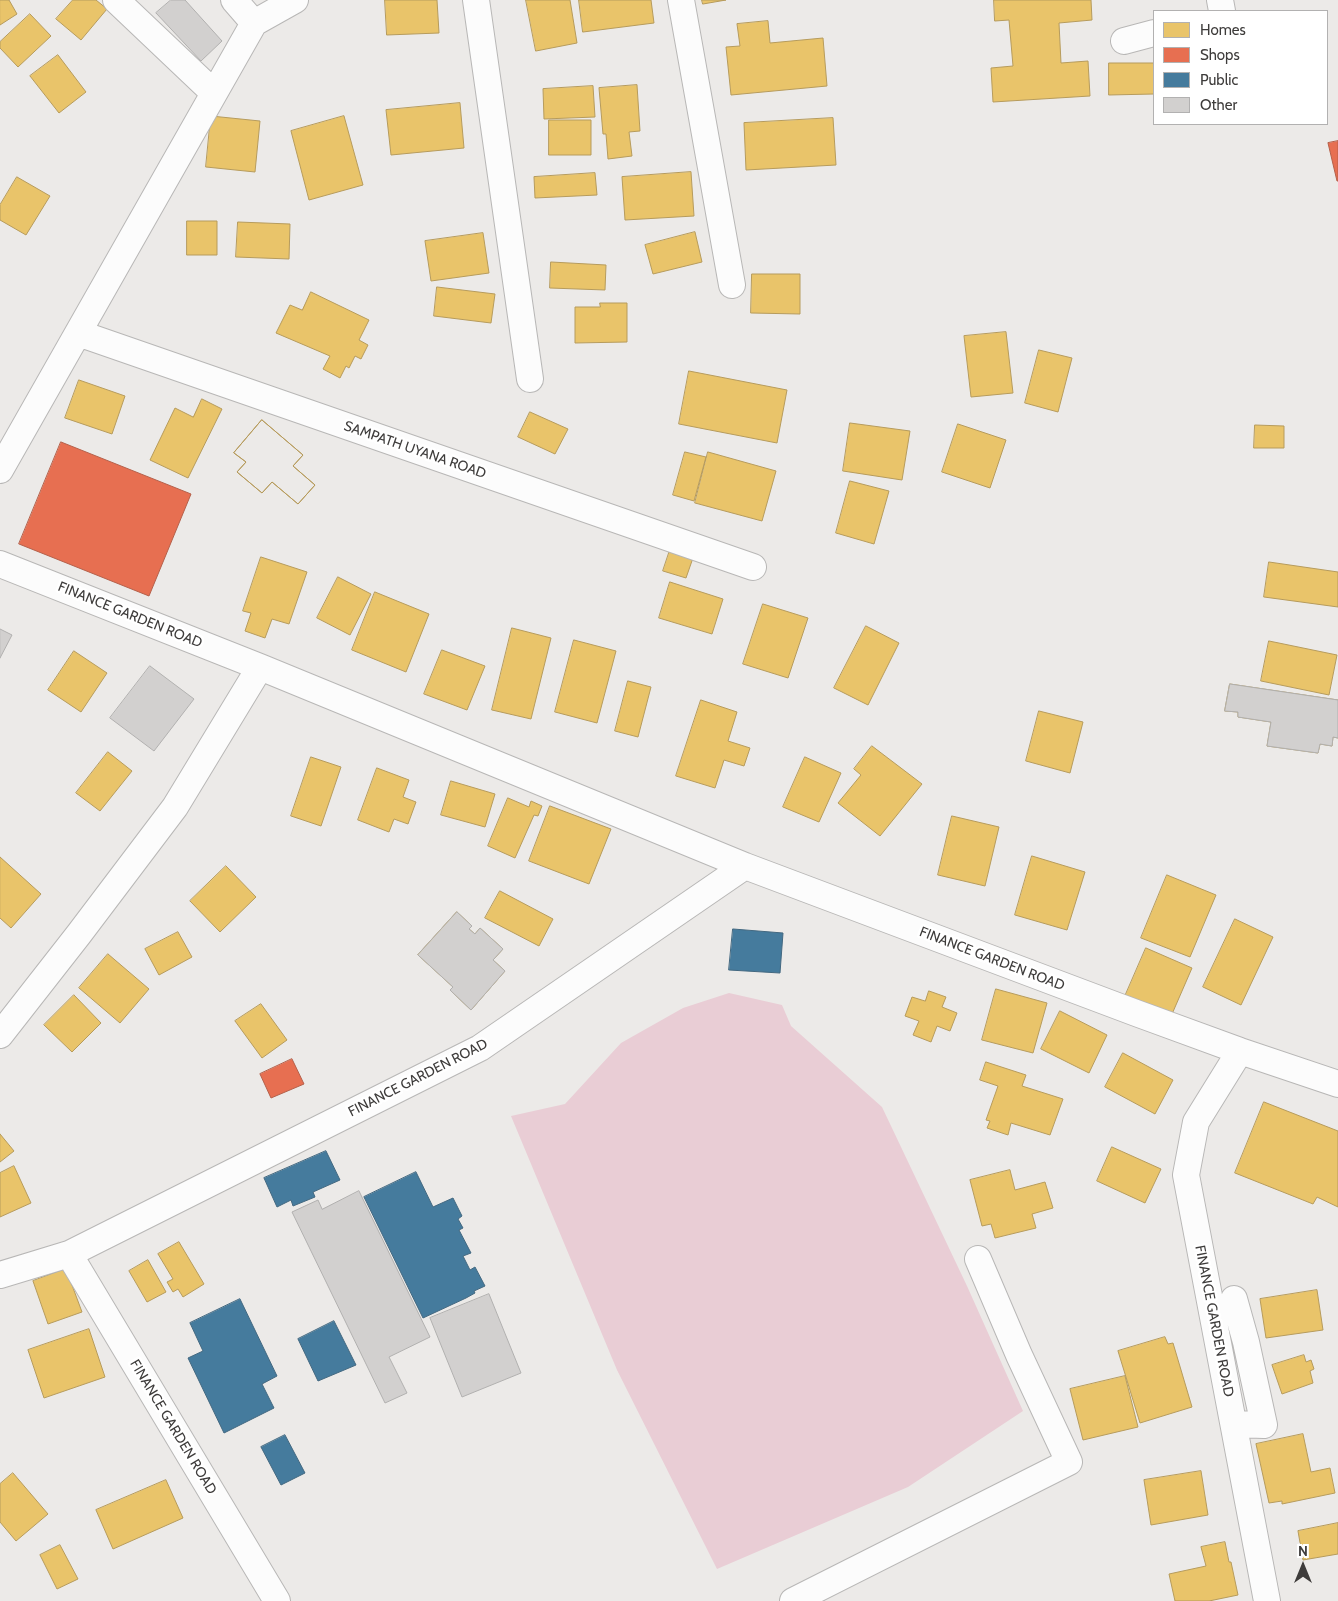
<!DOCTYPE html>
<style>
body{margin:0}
#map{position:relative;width:1338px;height:1601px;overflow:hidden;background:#eceae8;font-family:Cabin,sans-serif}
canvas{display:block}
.legend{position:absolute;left:1153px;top:10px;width:175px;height:115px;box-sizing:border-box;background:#fff;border:1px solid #b2b1b1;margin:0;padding:6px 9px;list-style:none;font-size:15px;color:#3e3c3b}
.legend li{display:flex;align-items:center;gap:10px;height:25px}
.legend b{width:25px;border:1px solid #b2b1b1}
.north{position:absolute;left:1278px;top:1541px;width:50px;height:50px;-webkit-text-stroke:4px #fff;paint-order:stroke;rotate:0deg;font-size:14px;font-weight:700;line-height:20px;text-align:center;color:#3e3c3b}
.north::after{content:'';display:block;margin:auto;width:18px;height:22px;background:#3e3c3b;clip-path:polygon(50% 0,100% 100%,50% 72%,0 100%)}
</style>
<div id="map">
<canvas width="1338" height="1601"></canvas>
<ul class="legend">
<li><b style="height:14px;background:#e9c46a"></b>Homes</li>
<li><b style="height:14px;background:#e76f51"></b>Shops</li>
<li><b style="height:14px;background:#457b9d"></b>Public</li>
<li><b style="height:14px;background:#d2d0cf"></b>Other</li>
</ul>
<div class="north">N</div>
</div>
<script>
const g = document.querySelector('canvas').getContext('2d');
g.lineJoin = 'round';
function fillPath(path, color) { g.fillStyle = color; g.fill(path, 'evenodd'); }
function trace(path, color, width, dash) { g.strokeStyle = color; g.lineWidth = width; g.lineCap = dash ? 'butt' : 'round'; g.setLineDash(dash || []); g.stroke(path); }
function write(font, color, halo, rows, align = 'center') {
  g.font = font + ' Cabin,sans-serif'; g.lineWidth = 5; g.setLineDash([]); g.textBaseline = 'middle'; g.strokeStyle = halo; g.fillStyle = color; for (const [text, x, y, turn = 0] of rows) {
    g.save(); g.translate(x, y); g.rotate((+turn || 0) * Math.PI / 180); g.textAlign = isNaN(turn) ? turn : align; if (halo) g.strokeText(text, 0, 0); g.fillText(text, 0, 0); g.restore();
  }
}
fillPath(new Path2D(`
 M729 993 782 1005 791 1026 882 1107 967 1286 1023 1411 908 1487 717 1569 617 1370 511 1116 565 1104 621 1043 683 1008Z`), '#e9cdd5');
const homes = new Path2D(`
 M0 0H9L17 14 0 25Z
 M73 0H96L107 9 81 40 56 19Z
 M385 0H437L439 33 387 35Z
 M526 0H570L577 43 536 51Z
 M579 0H651L654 23 583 32Z
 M702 0H726L703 4Z
 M994 0H1091L1092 20 1059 23 1061 63 1088 61 1090 96 993 102 991 68 1013 66 1009 20 995 21Z
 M30 14 51 36 18 67 0 48V42Z
 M768 21 770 43 823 38 827 86 731 95 726 47 740 46 737 24Z
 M58 55 86 92 59 113 30 76Z
 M1109 63H1154V94L1109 95Z
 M637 85 640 131 629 132 632 156 608 159 606 134H603L599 88Z
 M593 86 595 117 544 119 543 89Z
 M460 103 464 148 391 155 386 110Z
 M211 116 260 121 255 172 206 167Z
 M344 116 363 185 309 200 291 131Z
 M833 118 836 165 746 170 744 123Z
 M549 120H591V155H549Z
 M691 172 694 216 625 220 622 177Z
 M595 173 597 195 535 198 534 177Z
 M17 177 50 196 26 235 0 220V205Z
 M187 221H217V255H187Z
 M238 222 290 224 289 259 236 257Z
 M695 232 702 262 653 274 645 245Z
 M483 233 489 273 431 281 425 241Z
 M551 262 606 265 605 290 550 288Z
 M752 274H800V314L751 313Z
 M437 287 495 294 491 323 434 316Z
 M311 292 369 320 359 340 368 345 361 359 355 356 349 368 346 366 340 378 323 369 330 356 276 333 290 305 302 310Z
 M600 303H627V342L575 343V307H600Z
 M1006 332 1013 393 971 397 964 336Z
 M1039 350 1072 358 1058 412 1025 403Z
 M689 371 787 390 777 443 679 424Z
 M79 380 125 396 112 434 65 418Z
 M202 399 222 409 188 478 150 460 175 408 193 417Z
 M530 412 568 429 555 454 518 437Z
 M262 420 303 455 293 466 315 485 298 504 272 482 262 493 237 472 246 462 234 453Z
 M262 420 303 455 293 466 315 485 298 504 272 482 262 493 237 472 246 462 234 453Z
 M850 423 910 431 902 480 843 471Z
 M958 424 1006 440 990 488 942 472Z
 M1255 425 1284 426V448H1254Z
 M685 452 706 457 694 501 673 495Z
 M708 452 776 471 762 521 695 503Z
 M850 481 889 491 874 544 836 533Z
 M671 547 694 555 686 578 663 571Z
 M261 557 307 572 289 624 272 619 265 638 245 631 251 613 243 611Z
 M1269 562 1338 572V607L1264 597Z
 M338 577 371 594 350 635 317 618Z
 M670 582 723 599 712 634 659 618Z
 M375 592 429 614 406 672 352 650Z
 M763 604 808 618 788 678 743 664Z
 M866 626 899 643 868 705 834 688Z
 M512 628 551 638 531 719 492 710Z
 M574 640 616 651 597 723 555 712Z
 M1269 641 1337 655 1329 695 1261 681Z
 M442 650 485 666 467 710 424 694Z
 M74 651 107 673 81 712 48 690Z
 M628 681 651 687 638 737 615 731Z
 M1230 684 1338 700V738L1333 737 1332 746 1320 744 1318 753 1267 746 1271 722 1238 717V712L1225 711Z
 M701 700 737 712 728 741 750 748 744 766 724 760 715 788 676 776Z
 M1039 711 1083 722 1070 773 1026 761Z
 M872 746 922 784 880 836 838 803 861 775 854 769Z
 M108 752 132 771 100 811 76 793Z
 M311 757 341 767 321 826 291 816Z
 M805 757 841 773 819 822 783 807Z
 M377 768 409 780 403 797 416 802 408 824 394 819 389 832 358 820Z
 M451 781 495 794 485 827 441 815Z
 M508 798 529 807 531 801 542 806 538 816 534 815 515 858 488 846Z
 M550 806 611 829 589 884 529 861Z
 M952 816 999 827 985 886 938 875Z
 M1032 856 1085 872 1067 930 1015 915Z
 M0 857 41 894 11 928 0 918Z
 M226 866 256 897 220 932 190 901Z
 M1167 875 1216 895 1190 957 1141 938Z
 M500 891 553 919 539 946 485 918Z
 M457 912 472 926 469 929 475 934 480 928 503 949 493 960 505 971 471 1010 450 990 453 987 418 955Z
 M1235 919 1273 937 1241 1005 1203 987Z
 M178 932 192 957 159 975 145 949Z
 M1146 948 1192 968 1169 1021 1123 1001Z
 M108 954 149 989 120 1023 79 988Z
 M996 989 1047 1003 1033 1053 982 1040Z
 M929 991 946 997 942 1007 957 1013 950 1031 937 1026 931 1042 913 1035 919 1021 905 1016 912 997 925 1001Z
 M74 995 101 1023 72 1052 44 1025Z
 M261 1004 287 1040 262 1058 235 1021Z
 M1060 1011 1107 1035 1089 1073 1041 1049Z
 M1123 1053 1173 1080 1155 1114 1105 1087Z
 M986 1062 1026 1075 1022 1086 1063 1099 1050 1135 1011 1123 1008 1135 987 1128 990 1121 986 1120 998 1086 980 1080Z
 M1264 1102 1338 1131V1207L1317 1197 1313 1204 1235 1173Z
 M0 1134 14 1151 0 1162Z
 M1112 1147 1161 1169 1145 1203 1097 1181Z
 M14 1166 31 1203 0 1217V1173Z
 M1010 1170 1015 1190 1045 1182 1053 1208 1032 1214 1036 1228 995 1238 991 1224 982 1226 970 1180Z
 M179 1242 204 1284 183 1297 178 1289 173 1292 167 1282 173 1279 158 1254Z
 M148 1260 166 1292 147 1302 129 1271Z
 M66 1269 82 1312 48 1324 33 1281Z
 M1317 1290 1323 1330 1266 1338 1260 1299Z
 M89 1329 105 1377 44 1398 28 1350Z
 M1165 1337 1168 1344 1173 1343 1192 1407 1140 1423 1118 1351Z
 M1304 1355 1306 1362 1311 1360 1314 1369 1310 1371 1313 1383 1282 1394 1272 1365Z
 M1125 1376 1138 1427 1083 1440 1070 1389Z
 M1303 1434 1311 1472 1330 1468 1335 1493 1282 1504V1501L1269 1503 1256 1444Z
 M1201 1471 1208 1515 1151 1525 1144 1480Z
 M13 1473 48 1514 16 1541 0 1522V1484Z
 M166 1480 183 1518 113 1549 96 1510Z
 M1338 1523V1554L1303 1560 1298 1531Z
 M1225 1542 1229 1562H1231L1238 1595 1209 1601H1175L1169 1574 1206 1566 1201 1547Z
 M60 1545 78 1579 57 1589 40 1555Z`);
fillPath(homes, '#e9c46a');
trace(homes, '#b69b5c', 1);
const shops = new Path2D(`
 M1338 141V181H1337L1328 143Z
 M61 442 191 494 149 596 19 544Z
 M292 1059 304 1084 271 1098 260 1074Z`);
fillPath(shops, '#e76f51');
trace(shops, '#b4604a', 1);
const public = new Path2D(`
 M733 929 783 933 780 973 729 970Z
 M326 1151 340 1180 313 1192 315 1197 293 1206 291 1200 277 1207 264 1178Z
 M416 1172 433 1207 453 1198 462 1216 458 1219 463 1228 459 1230 471 1253 463 1256 470 1270 475 1267 485 1286 474 1291 475 1293 466 1298 423 1318 364 1197Z
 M240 1299 277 1376 262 1384 274 1408 224 1433 188 1358 203 1351 190 1323Z
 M334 1321 356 1365 318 1381 298 1339Z
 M285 1435 305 1473 281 1485 261 1447Z`);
fillPath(public, '#457b9d');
trace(public, '#436880', 1);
const building = new Path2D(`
 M171 0H185L222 41 201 61 156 13Z
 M0 629 12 635 0 658Z
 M150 666 194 699 154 751 110 718Z
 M1230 684 1338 700V738L1333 737 1332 746 1320 744 1318 753 1267 746 1271 722 1238 717V712L1225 711Z
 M457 912 472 926 469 929 475 934 480 928 503 949 493 960 505 971 471 1010 450 990 453 987 418 955Z
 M359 1191 430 1337 389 1357 407 1393 385 1403 292 1212 318 1200 322 1209Z
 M489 1294 521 1373 462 1397 430 1318Z`);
fillPath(building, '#d2d0cf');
trace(building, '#b1b0af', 1);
const street = new Path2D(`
 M116 0 214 93
 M234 0 254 23
 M476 0 530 379
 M681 0 732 285
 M1220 0 1222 11
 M1124 41 1154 33
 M78 333 753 567
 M0 470 254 23 295 0
 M0 564 260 667 745 866 1136 1013 1240 1051 1338 1084
 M0 1035 79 934 175 807 260 667
 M1240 1051 1196 1122 1186 1175 1267 1601
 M69 1254 480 1048 745 866
 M0 1275 69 1254 277 1601
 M1234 1299 1246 1342 1264 1425 1234 1424
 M793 1601 1069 1462 1019 1355 978 1259`);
trace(street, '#b8b7b6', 28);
trace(street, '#fcfcfc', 26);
write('14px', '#3e3c3b', '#fff', [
 ["SAMPATH UYANA ROAD",415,450,19],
 ["FINANCE GARDEN ROAD",130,615,22],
 ["FINANCE GARDEN ROAD",992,959,21],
 ["FINANCE GARDEN ROAD",418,1078,-27],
 ["FINANCE GARDEN ROAD",1214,1321,79],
 ["FINANCE GARDEN ROAD",173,1427,59]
]);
</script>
